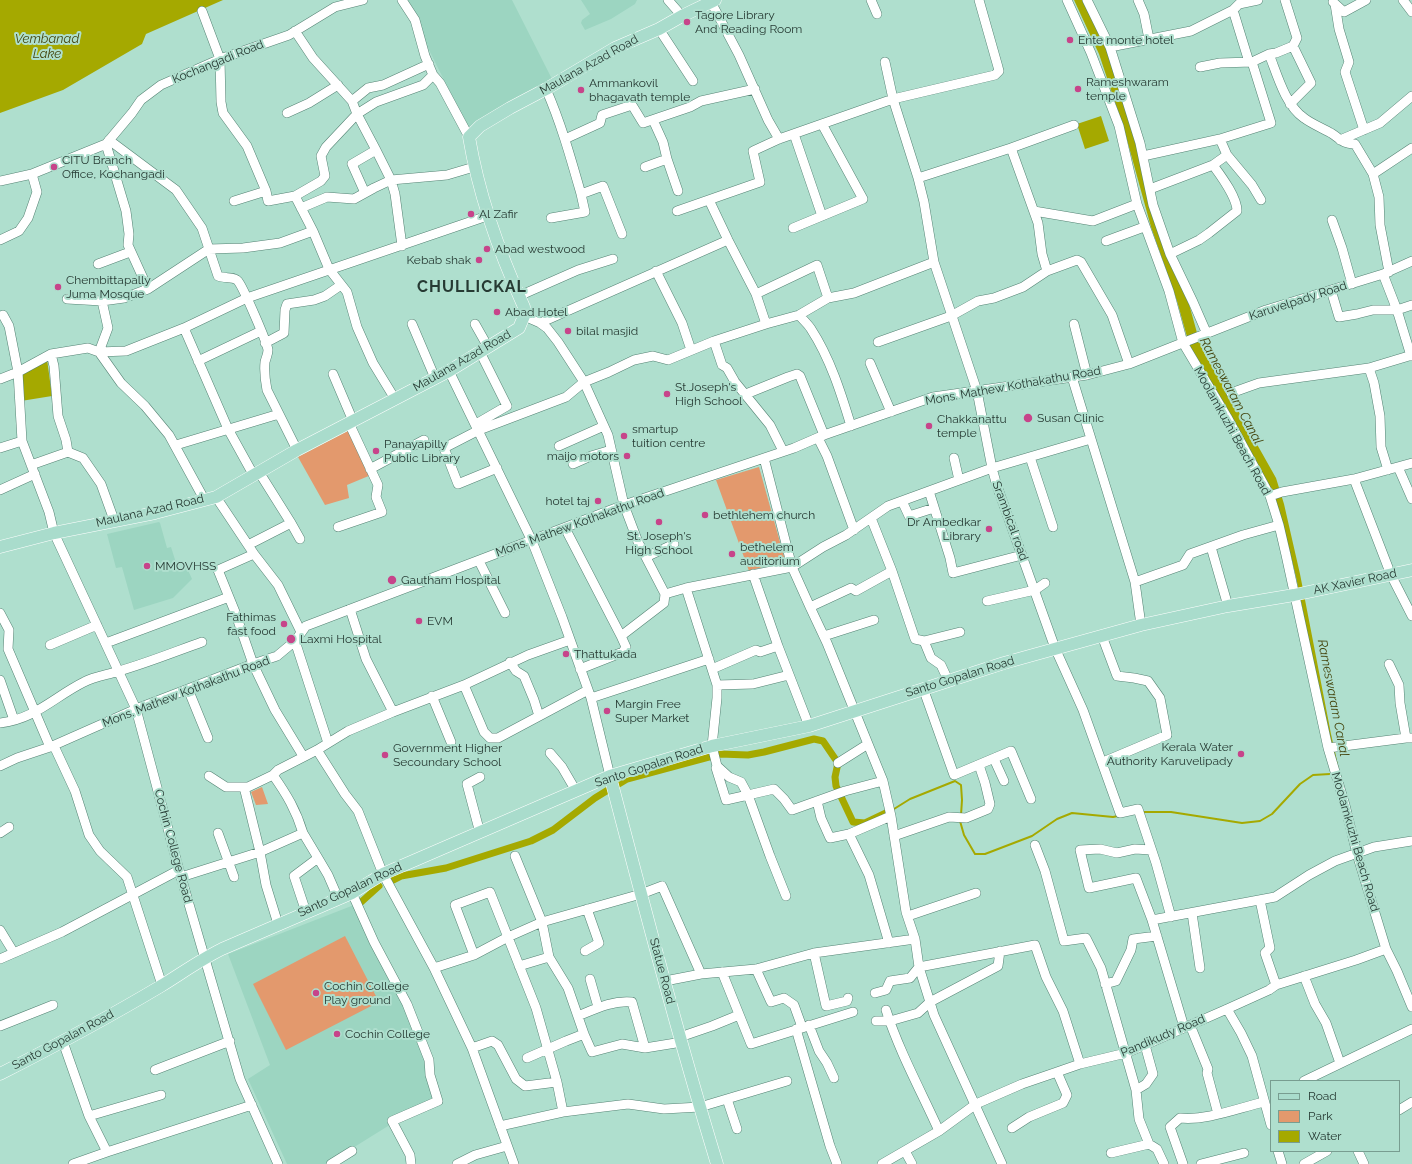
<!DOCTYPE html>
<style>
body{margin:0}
#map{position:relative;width:1412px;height:1164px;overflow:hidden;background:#afdfce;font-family:Raleway,sans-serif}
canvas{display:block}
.legend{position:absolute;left:1270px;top:1080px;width:130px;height:72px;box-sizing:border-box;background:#afdfce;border:1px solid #789d90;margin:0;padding:5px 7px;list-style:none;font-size:12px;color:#263a33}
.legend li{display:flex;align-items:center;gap:8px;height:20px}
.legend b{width:20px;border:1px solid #789d90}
</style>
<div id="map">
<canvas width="1412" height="1164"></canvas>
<ul class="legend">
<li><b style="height:5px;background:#a9dccc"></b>Road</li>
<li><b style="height:11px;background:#e3996d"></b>Park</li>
<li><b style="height:11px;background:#a5a900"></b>Water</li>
</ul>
</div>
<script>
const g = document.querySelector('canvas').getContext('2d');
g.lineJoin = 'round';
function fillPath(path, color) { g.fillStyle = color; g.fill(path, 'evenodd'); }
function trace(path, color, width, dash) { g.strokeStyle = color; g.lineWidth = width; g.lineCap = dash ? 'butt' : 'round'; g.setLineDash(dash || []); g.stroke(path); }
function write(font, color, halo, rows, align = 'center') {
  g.font = font + ' Raleway,sans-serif'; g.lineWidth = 4; g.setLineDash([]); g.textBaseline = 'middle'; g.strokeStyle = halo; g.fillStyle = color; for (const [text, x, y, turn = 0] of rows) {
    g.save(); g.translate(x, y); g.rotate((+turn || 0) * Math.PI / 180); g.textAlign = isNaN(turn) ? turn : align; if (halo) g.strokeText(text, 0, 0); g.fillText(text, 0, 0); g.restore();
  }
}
fillPath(new Path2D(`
 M407 0H512L553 81 468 128 426 44Z
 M581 0H637L635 4 611 19 585 30 581 23 582 20 590 14Z
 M159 522 160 523 167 548 171 547 177 566 179 568H187L192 579 173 598 134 610 122 567 116 568 107 534Z
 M354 905 404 1005 427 1064 433 1098 327 1164H287L248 1079 270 1065 228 954Z`), '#9cd5c1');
fillPath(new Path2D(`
 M348 431 371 475 347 485 349 498 325 505 298 457Z
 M759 467 785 560 749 571 716 480Z
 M262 787 268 804 256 805 251 792Z
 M345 936 379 1002 286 1050 253 984Z`), '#e3996d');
fillPath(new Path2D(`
 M0 0H223L146 34 142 44 63 90 0 113Z
 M1074 0H1084L1108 50 1129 113 1145 177 1189 304 1199 340 1206 357 1214 368 1276 478 1284 504 1300 574 1331 734 1357 849 1336 773 1296 577 1284 528 1273 495 1258 465 1200 366 1189 344 1177 301 1151 227 1124 129 1099 54Z
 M1101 116 1109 141 1085 149 1077 124Z
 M47 359 52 396 21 401 20 373Z`), '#a5a900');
trace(new Path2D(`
 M894 809 910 799 955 781 961 785 962 800 961 815
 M1142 812H1171L1242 823 1260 821 1272 814 1300 784 1313 775 1330 774
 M960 821 964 835 975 854H985L1032 836 1057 819 1072 813 1113 817 1118 816`), '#a5a900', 2);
trace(new Path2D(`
 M617 785 627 779 720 754 748 755 764 752 814 739 823 741 838 763 835 777 836 786 853 822 865 823 886 813
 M391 881 401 876 446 868 531 841 553 830 595 798 608 790
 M359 904 379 886`), '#a5a900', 7);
const minor = new Path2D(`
 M402 0 415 20 425 56 433 75 440 83 469 137
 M668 0 682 16
 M871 0 877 14
 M1067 0 1091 53 1119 126 1137 204 1169 291 1183 343 1227 417 1270 496 1279 525 1286 555 1328 748 1345 805 1357 854 1386 949 1397 971 1412 1007
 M1087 0 1110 47 1140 143 1153 205 1170 254 1193 302 1207 334
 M1138 0 1144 14 1149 39
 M1403 0 1412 12
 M711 2 739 55 768 120 779 139
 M1333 2 1344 12 1366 0
 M1335 4 1339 29 1349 62 1345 72 1364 130
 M1233 10 1249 62
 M202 11 220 59 221 102 223 113 247 146 266 191 268 201 295 196
 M659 29 693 81
 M295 31 313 58 352 101 357 114 376 150 391 180 395 194 402 246
 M1110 47 1191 31 1233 10 1239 4 1258 0
 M1269 54C1277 74 1285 105 1304 118 1312 124 1322 128 1331 133 1342 140 1341 143 1355 144L1373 174
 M885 62 893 99 918 178 924 202 934 262 977 391 992 468 997 486 1055 648 1083 710 1120 813 1138 809 1156 863 1171 917
 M1200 67 1220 63 1252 62 1269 54 1276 53 1293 46 1297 38 1285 0
 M546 89C561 123 571 159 581 194L603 186 622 234
 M352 101 368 88 383 85 429 64
 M1290 104 1311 83 1293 46
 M287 113 309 103 338 85
 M653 120 663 142 667 159 678 191
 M794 134 822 216
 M565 139 600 123 602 115 632 105 643 123 690 107 701 101 755 89
 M1220 139 1227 155 1252 185 1261 200
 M109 140 176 190 202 228 218 276C225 279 234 276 238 281 243 287 267 342 268 350 268 354 266 358 265 362 264 372 265 380 267 390L297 450
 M1340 140 1380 123 1412 96
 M106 144 126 211 129 234 128 245 148 289
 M1143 156 1220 139 1271 123 1252 62
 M645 167 667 159
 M918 178 1011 148 1074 125
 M0 181 32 174 106 144 132 113 141 100 161 85 220 59 289 35 335 7 363 0
 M1150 189 1213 165 1227 155
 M365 193 352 164 376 150
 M709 200 728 240 756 294 766 324
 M234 201 266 191
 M301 208 327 197 354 199 374 188 391 180 447 175 474 167
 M677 211 760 182 753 151 779 139 893 99 995 75 999 71 998 67 979 0
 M1034 211 1093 221 1137 204
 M551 218 585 212 581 194
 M1332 220 1342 248 1352 284
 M793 228 863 199 822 124
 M0 240 19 231 28 218 37 192 32 174
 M1106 241 1144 227
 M1170 254 1199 240 1209 233 1237 211C1237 197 1221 176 1213 165
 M98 264 130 252
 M656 271 682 323 691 350
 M1047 271 1077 260 1081 262 1112 315 1129 364
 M1389 272 1380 225 1379 197 1373 174 1412 148
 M1383 274 1397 310 1411 356
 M1331 290 1339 317 1357 314 1373 310H1397L1412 305
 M756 294 817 265 828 298
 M519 296 578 270 613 259
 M67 299 102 301 124 298 148 289 209 249 243 248 280 243 313 231
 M102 301 108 328 99 352 121 383 145 406 169 435 204 499
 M3 315 9 326 18 372 22 441 49 512 54 533 136 709 179 870 240 1079 278 1164
 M799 315C803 320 808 324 811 329 830 358 841 393 851 426
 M524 316 540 323 547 328 558 342 584 382 608 435 624 505 638 542 665 594 664 603 621 636 626 647 623 652 580 669
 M540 323 728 240
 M412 324 435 378
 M475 324 488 347
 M1074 324 1087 375
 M184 328 228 429 254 476
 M714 341 722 365 727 368 735 382 770 425 783 451
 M878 342 951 316 978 301 994 298 1023 287 1047 271 1042 254 1038 223 1011 148
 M265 343 284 333 285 310 287 304 314 300 325 296 341 285
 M51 354 54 366 58 416 66 440 68 452
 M198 361 261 331
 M870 363 891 412
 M1369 368 1374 383 1380 416 1381 447 1388 470
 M449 371 532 541 562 617 591 698 610 776
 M333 374 353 421
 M1072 377 1135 582 1141 625
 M0 379 18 372 51 354 88 348 99 352 126 351 184 328 247 298 487 216
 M1231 393 1259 383 1369 368 1412 355
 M746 394 788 377 797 374 800 376 824 435
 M395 399 373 363 357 327 347 292 329 269 313 231 295 196 321 181 325 176 321 156 326 147 357 114 376 102 423 85 433 75
 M476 424 507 406 480 352
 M818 438 827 456 854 530
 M176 445 279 414
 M559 446 604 426
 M0 448 22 441
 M1030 457 1053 527
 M764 458 792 567 810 607 827 643 883 781 891 816 906 912 915 939 919 967 934 1015 1002 1164
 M954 458 959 480
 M573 464 591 456 611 450
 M31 465 68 452 83 458 101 484 114 520
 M1398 467 1412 499
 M497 468 458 484 444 448 479 430 566 397 584 382 609 372 634 360 653 356 668 360 714 341 766 324 799 315 828 298 854 293 934 262
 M370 469 424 440
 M259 472 291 523
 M1354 479 1391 575 1412 616
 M0 490 35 474
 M929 491 950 558 953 573 1022 555
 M1270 496 1282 492 1354 479 1412 463
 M216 497 254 554 278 585 301 632
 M902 501 909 516 934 508
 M871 518 892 571 915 639 924 641 931 658 941 665 948 680
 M338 527 382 512 376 497 378 485 349 423
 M565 528 621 636
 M248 545 291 523 300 539
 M1211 547 1228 606
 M254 554 218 570 235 612 253 664 275 710 303 756
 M646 557 674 544
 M479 561 505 613
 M1135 582 1183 565 1190 554 1243 535 1279 525
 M686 588 717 685V698L712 746 717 766 729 777 741 782 748 795 774 789 784 799 792 810 845 791 883 781
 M665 594 686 588 792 567 823 547 846 535 888 506 992 468 1091 439
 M987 601 1035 590 1045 583
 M810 607 851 588 856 591 892 571
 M350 609 366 659 393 712
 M0 613 9 630 8 649 50 747
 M824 636 874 620
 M1102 636 1117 676 1134 678 1148 681 1160 698 1167 735 1103 762
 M295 641 328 743
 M924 641 960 632
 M106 643 229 597
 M50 645 97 625
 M778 646 809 726
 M510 662 516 671 524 676 534 700 539 716
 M1389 664 1399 685 1400 703 1406 738
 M712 669 756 650 760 652 778 646 753 574
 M0 680 14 720
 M464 685 484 732 490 738H498L588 690
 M717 685 753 684 789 675
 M923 688 954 775 1011 751 1031 799
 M188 689 208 738
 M432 696 451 742
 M591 698 709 659
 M0 723C35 719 54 697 84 682 95 676 107 675 119 671 147 663 174 652 202 642
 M54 746 75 791 89 835 100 851 127 877 162 985
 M1328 748 1406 738H1412
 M317 750 345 794 358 811 383 874 434 968 472 1048 514 1164
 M550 753 562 767 576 791
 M994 759 1004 781
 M838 763 868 744
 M0 766 17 758 50 747 136 709 253 664 277 656 295 641 306 626 624 505 794 448 824 435 933 397 1087 375 1129 364 1266 310 1383 274 1412 261
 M716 768 726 800 748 795 770 856 786 896
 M209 776 226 787H248L273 775 278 770 317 750 348 731 393 712 464 685 528 655 570 640
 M480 777 467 784 480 833
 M244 787 260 852 266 885 278 924
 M817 801 821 818 830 838 849 834 891 816
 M0 833 9 827
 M218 833 234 877
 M303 833 318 858 294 876 306 912
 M849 834 869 875 889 943
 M894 836 949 817 966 818 988 809 990 804 985 783 979 765
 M1035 845 1045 871 1064 941 1086 938 1101 968 1136 1090
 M1151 850 1135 849 1117 853 1100 849 1080 850 1089 888 1136 878 1152 920 1184 1027
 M515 856 542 922 549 957
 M318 858 328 875 338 898
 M181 877 260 852 303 833C296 810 287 795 273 775
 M352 893 374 942 407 1004 429 1060 430 1075 438 1101 392 1121 410 1155 411 1164
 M1260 900 1270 948 1265 953 1276 985
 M1192 913 1200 968
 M908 916 976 893
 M1152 920 1275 897 1309 875 1335 861 1374 847 1412 841
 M0 930 14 953
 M585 951 599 943 587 909
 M814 953 826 1006 847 1001 848 998
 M474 955 455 905 490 892 536 1008 557 1082
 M0 959 62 932 179 870
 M519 966 549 957 568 988 584 1034 592 1052 622 1044 645 1048
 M434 968 474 955 508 937 542 922 641 894 662 886 701 974
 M756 969 771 1002 784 998 794 1005 802 1027
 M722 972 751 1044 853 1012
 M1304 976 1315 1004 1326 1023 1340 1063
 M590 979 598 1007
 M665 981 701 974 756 969 814 953 915 939
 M1105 984 1116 981 1131 950 1133 939 1157 936
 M875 993 886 990 890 981 910 978 919 967 1035 945 1046 977 1063 1011 1080 1064
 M1227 1009 1241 1033 1252 1056 1271 1125
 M886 1010C899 1051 921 1091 939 1131
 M578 1016C595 1009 613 1000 632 1002L645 1048 682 1042
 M876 1021H890L918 1013 930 1002 998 966 1000 951
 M809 1025 819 1051 827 1063 834 1078
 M1190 1025 1208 1069 1207 1073 1218 1114
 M0 1026 53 1005
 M796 1029 830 1146 837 1164
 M680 1037 712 1026 739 1015
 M63 1042 89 1116 107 1152
 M1145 1045 1153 1074 1146 1084 1136 1090 1139 1119 1149 1144 1157 1149 1164 1164
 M472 1048 492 1041 498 1045 516 1079 525 1086 557 1082 563 1112
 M527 1058 566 1041 584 1034
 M155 1070 230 1041
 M1304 1081 1412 1029
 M727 1099 737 1129
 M1399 1110 1412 1102
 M89 1116 161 1095
 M500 1126 563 1112 628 1104 664 1109 700 1107 787 1081
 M1012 1128 1029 1117 1063 1103 1067 1095 1057 1072
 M905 1151 912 1164
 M1278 1151 1282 1164
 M1358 1151 1364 1164
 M1111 1153 1149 1144
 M73 1164 107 1152 252 1105
 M331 1164 352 1151
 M457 1164 475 1155 507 1146
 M882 1164 939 1131 976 1104 1022 1084 1057 1072 1080 1064 1126 1053 1145 1045 1227 1009 1269 990 1276 985 1356 960 1386 949
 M1183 1164 1170 1127 1180 1118C1206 1121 1238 1108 1264 1102
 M1201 1164 1244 1153
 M1304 1164 1327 1151`);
const major = new Path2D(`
 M0 547 54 533 155 513 216 497 297 450 449 371 519 328 524 316V307C499 252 479 197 469 137L480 126 510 108 546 89 615 48 659 29 682 16 715 0
 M610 776C644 906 678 1036 717 1164
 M0 1074C55 1046 109 1017 161 986 182 973 200 960 222 949L352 893 383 874 610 776 712 746 809 726 1004 663 1141 625 1228 606 1294 595 1412 570`);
trace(minor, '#558374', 10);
trace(major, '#fff', 13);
trace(minor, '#fff', 9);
trace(major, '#a9dccc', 12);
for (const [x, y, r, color] of [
 [687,22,4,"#c7448a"],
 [1070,40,4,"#c7448a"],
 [1078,89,4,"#c7448a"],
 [581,90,4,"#c7448a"],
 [54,167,4,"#c7448a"],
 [471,214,4,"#c7448a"],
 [487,249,4,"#c7448a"],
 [479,260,4,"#c7448a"],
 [58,287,4,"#c7448a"],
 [497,312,4,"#c7448a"],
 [568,331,4,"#c7448a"],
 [667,394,4,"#c7448a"],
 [1028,418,5,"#c7448a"],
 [929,426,4,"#c7448a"],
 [624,436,4,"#c7448a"],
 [376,451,4,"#c7448a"],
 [627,456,4,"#c7448a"],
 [598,501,4,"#c7448a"],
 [705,515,4,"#c7448a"],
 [659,522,4,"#c7448a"],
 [989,529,4,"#c7448a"],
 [732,554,4,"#c7448a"],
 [147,566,4,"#c7448a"],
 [392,580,5,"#c7448a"],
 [419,621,4,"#c7448a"],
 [284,624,4,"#c7448a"],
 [291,639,5,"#c7448a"],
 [566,654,4,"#c7448a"],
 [607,711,4,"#c7448a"],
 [1241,754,4,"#c7448a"],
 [385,755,4,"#c7448a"],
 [316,993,4,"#c7448a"],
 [337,1034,4,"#c7448a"]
]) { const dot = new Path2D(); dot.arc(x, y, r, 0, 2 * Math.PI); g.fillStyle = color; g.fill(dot); trace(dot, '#afdfce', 1.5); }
write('12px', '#263a33', '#afdfce', [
 ["Tagore Library",695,15],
 ["And Reading Room",695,29],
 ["Ente monte hotel",1078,40],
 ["Rameshwaram",1086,82],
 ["temple",1086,96],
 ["Ammankovil",589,83],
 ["bhagavath temple",589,97],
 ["CITU Branch",62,160],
 ["Office, Kochangadi",62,174],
 ["Al Zafir",479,214],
 ["Abad westwood",495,249],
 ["Kebab shak",471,260,"right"],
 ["Chembittapally",66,280],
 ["Juma Mosque",66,294],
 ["Abad Hotel",505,312],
 ["bilal masjid",576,331],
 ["St.Joseph's",675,387],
 ["High School",675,401],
 ["Susan Clinic",1037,418],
 ["Chakkanattu",937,419],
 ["temple",937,433],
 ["smartup",632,429],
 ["tuition centre",632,443],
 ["Panayapilly",384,444],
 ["Public Library",384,458],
 ["maijo motors",619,456,"right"],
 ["hotel taj",590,501,"right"],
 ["bethlehem church",713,515],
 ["Dr Ambedkar",981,522,"right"],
 ["Library",981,536,"right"],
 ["St. Joseph's",659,536,"center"],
 ["High School",659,550,"center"],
 ["bethelem",740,547],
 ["auditorium",740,561],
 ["MMOVHSS",155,566],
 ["Gautham Hospital",401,580],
 ["Fathimas",276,617,"right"],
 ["fast food",276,631,"right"],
 ["EVM",427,621],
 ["Laxmi Hospital",300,639],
 ["Thattukada",574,654],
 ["Margin Free",615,704],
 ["Super Market",615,718],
 ["Kerala Water",1233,747,"right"],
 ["Authority Karuvelipady",1233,761,"right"],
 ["Government Higher",393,748],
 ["Secoundary School",393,762],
 ["Cochin College",324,986],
 ["Play ground",324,1000],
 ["Cochin College",345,1034]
], 'left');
write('12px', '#263a33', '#afdfce', [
 ["Kochangadi Road",218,62,-22],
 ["Maulana Azad Road",589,65,-29],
 ["Karuvelpady Road",1298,301,-18],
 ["Maulana Azad Road",462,361,-30],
 ["Mons. Mathew Kothakathu Road",1013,386,-10],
 ["Moolamkuzhi Beach Road",1232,431,61],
 ["Maulana Azad Road",150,511,-13],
 ["Srambical road",1010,521,70],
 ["Mons. Mathew Kothakathu Road",580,523,-20],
 ["AK Xavier Road",1355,582,-12],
 ["Santo Gopalan Road",960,677,-17],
 ["Mons. Mathew Kothakathu Road",186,692,-21],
 ["Santo Gopalan Road",649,766,-18],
 ["Moolamkuzhi Beach Road",1355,842,74],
 ["Cochin College Road",173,846,75],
 ["Santo Gopalan Road",350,890,-25],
 ["Statue Road",662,971,75],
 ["Pandikudy Road",1163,1036,-23],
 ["Santo Gopalan Road",63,1040,-28]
]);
write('italic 13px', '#45460f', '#afdfce', [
 ["Vembanad",47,39],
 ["Lake",47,54],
 ["Rameswaram Canal",1231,391,62],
 ["Rameswaram Canal",1333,698,79]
]);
g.letterSpacing = '1px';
write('bold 16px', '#263a33', '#afdfce', [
 ["CHULLICKAL",472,287]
]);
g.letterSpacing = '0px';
</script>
